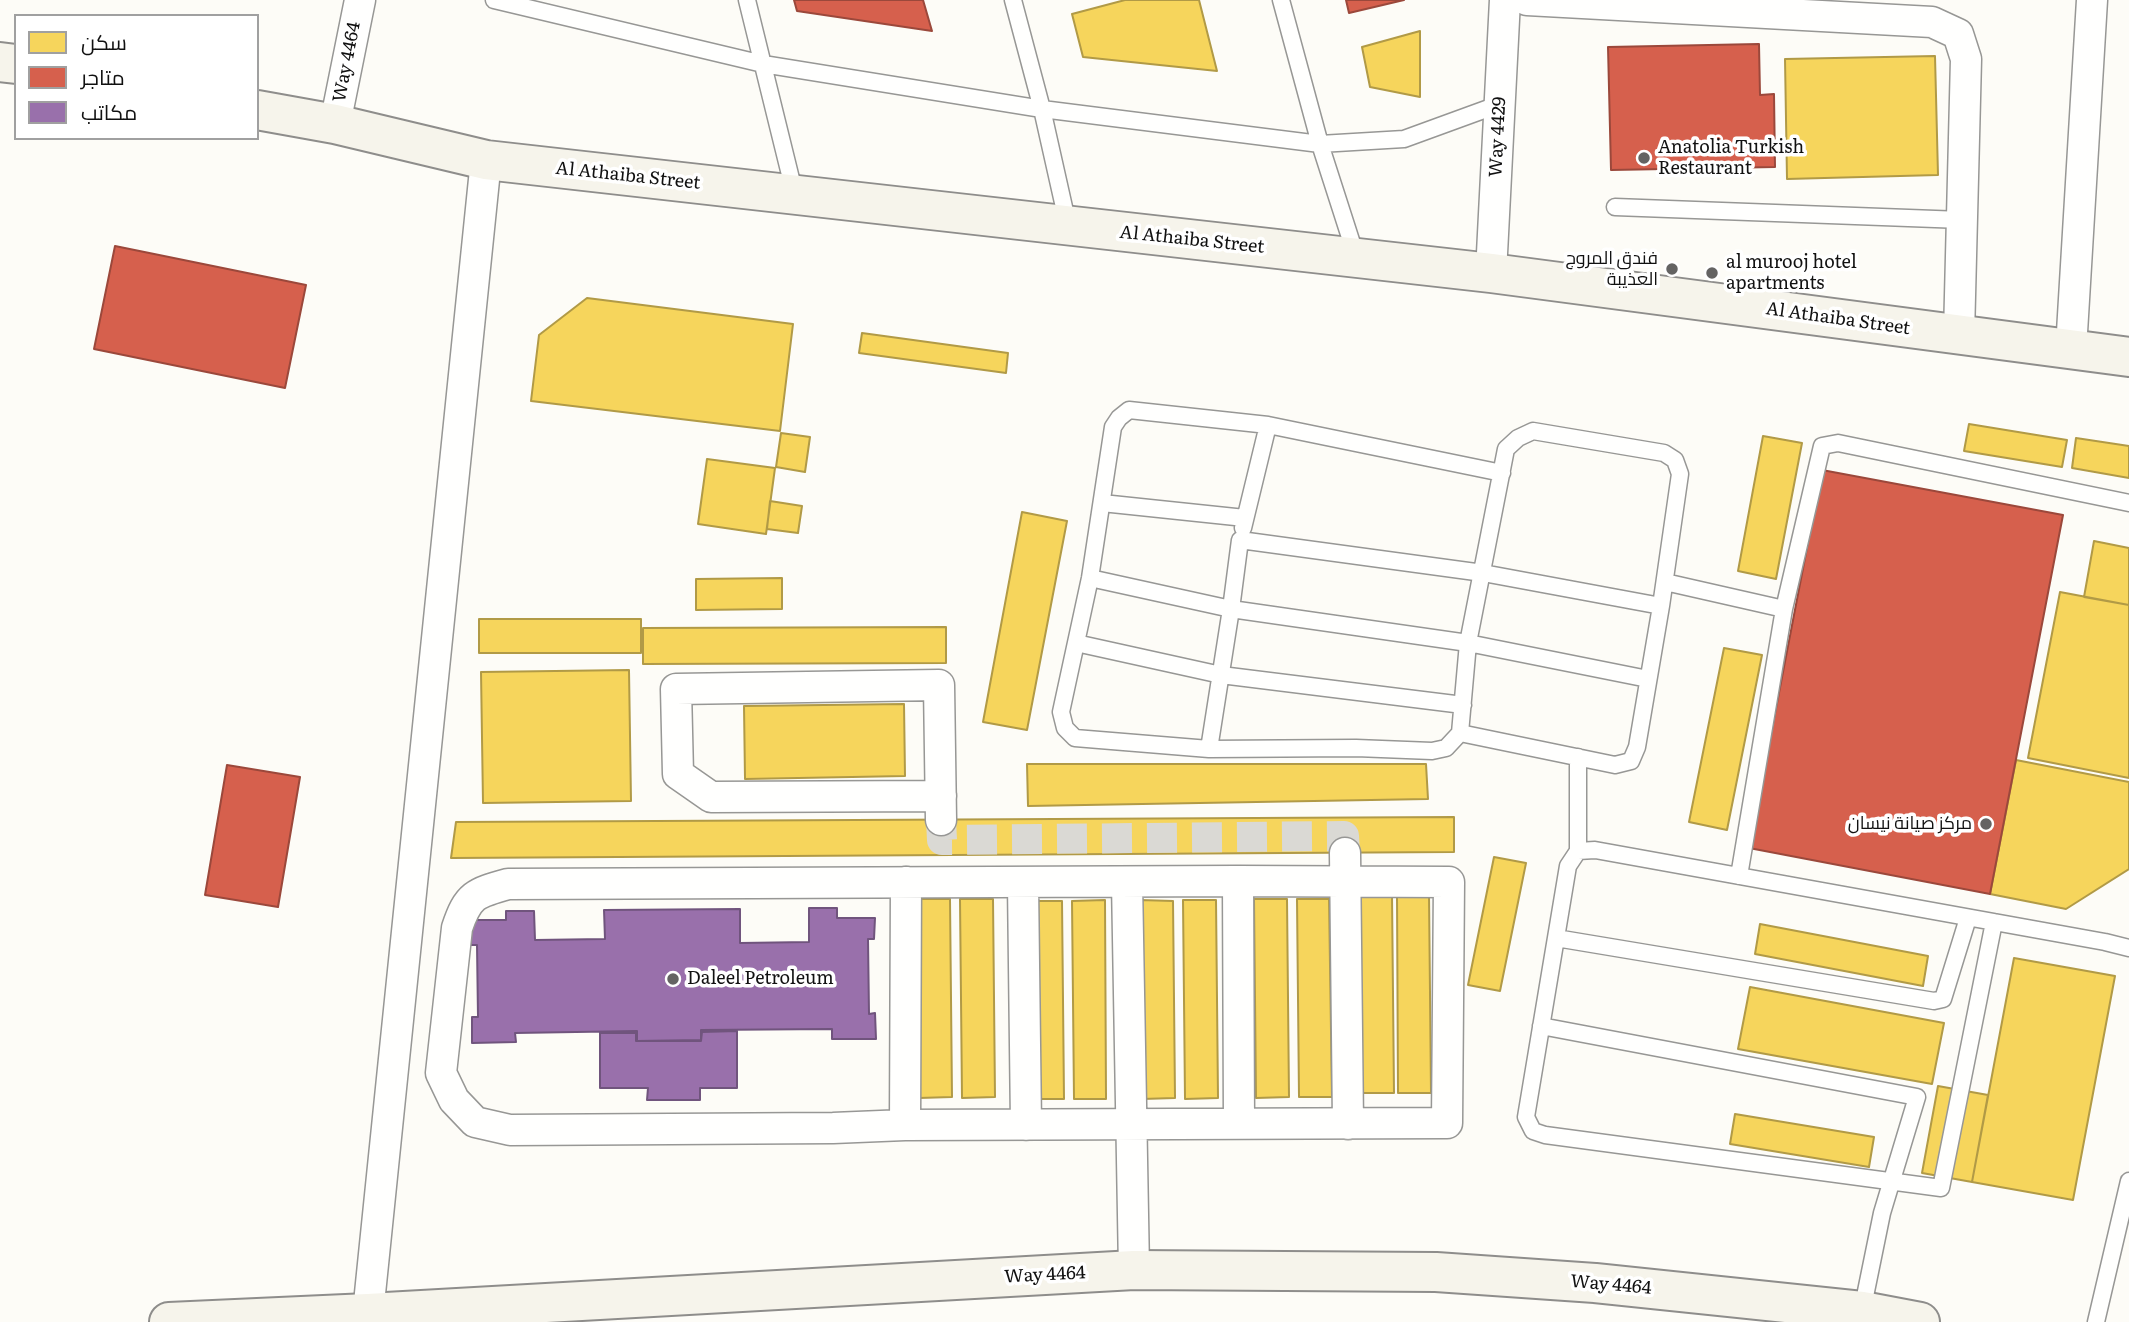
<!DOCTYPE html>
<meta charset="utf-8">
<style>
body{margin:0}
#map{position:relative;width:2129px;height:1322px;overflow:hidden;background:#fdfcf7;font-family:Literata,Cairo,serif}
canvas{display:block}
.legend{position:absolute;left:14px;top:14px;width:245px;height:126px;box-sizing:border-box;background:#fff;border:2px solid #a0a0a0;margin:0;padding:9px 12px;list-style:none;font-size:21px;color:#111}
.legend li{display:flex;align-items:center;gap:14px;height:35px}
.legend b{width:35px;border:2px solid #a0a0a0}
</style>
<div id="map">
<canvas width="2129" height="1322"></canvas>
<ul class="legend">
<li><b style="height:19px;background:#f6d55c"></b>سكن</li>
<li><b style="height:19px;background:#d6604d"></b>متاجر</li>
<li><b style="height:19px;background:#9970ab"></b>مكاتب</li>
</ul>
</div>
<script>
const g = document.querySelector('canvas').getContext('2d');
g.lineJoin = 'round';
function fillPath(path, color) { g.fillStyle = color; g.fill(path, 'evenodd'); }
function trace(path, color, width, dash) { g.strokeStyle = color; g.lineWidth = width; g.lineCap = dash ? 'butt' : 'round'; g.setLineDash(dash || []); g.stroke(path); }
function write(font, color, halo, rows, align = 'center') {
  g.font = font + ' Literata,Cairo,serif'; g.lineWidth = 7; g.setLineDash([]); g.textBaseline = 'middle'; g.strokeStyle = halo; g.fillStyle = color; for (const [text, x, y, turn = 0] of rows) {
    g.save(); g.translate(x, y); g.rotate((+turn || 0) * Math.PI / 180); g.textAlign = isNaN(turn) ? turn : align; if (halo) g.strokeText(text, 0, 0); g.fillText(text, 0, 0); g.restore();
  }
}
const homes = new Path2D(`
 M1125 0H1199L1217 71 1083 57 1072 14Z
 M1420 31V97L1370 87 1362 47Z
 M1935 56 1938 175 1787 179 1785 59Z
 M587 298 793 324 780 431 531 401 539 335Z
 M862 333 1008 353 1006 373 859 353Z
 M1969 424 2067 440 2062 467 1964 451Z
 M781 433 810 437 805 472 776 467Z
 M1763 436 1802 443 1776 579 1738 571Z
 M2076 438 2129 446V478L2072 468Z
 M707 459 775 468 766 534 698 524Z
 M770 501 802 506 798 533 767 529Z
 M1022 512 1067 521 1027 730 983 722Z
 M2094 541 2129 548V605L2084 597Z
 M782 578V609L696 610V579Z
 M2060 592 2129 605V778L2028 758Z
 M479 619H641V653H479Z
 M946 627V663L643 664V628Z
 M1724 648 1762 655 1727 830 1689 822Z
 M629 670 631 801 483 803 481 672Z
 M904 704 905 776 745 779 744 706Z
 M2016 760 2129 782V869L2066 909 1990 894Z
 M1027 764H1426L1428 799 1028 806Z
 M1454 817V852L451 858 456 822Z
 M1494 857 1526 863 1500 991 1468 985Z
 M1429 894 1431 1093H1398L1397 895Z
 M1359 895H1392L1394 1093H1361Z
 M917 899H950L952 1097 919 1098Z
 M960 899H993L995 1097 962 1098Z
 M1254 899H1287L1289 1097 1256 1098Z
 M1297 899H1329L1332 1097H1299Z
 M1105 900 1106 1099H1074L1072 901Z
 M1140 900 1173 901 1175 1098 1142 1099Z
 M1183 900H1216L1218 1098 1185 1099Z
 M1029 901H1062L1064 1099H1031Z
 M1760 924 1928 956 1923 986 1755 954Z
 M2014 958 2115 976 2073 1200 1972 1182Z
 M1750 987 1944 1023 1932 1084 1738 1049Z
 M1938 1086 1988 1095 1972 1182 1922 1173Z
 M1735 1114 1874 1137 1869 1167 1730 1144Z`);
fillPath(homes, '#f6d55c');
trace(homes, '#b19a46', 2);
const shops = new Path2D(`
 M794 0H923L932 31 797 11Z
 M1346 0H1404L1349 13Z
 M1759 44 1760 95 1774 94 1775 167 1611 170 1608 47Z
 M115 246 306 285 285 388 94 349Z
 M1822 470 2063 515 1990 894 1749 848Z
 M227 765 300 777 278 907 205 895Z`);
fillPath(shops, '#d6604d');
trace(shops, '#9b483b', 2);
const offices = new Path2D(`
 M809 908H837V918H875L874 939H868L869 1014 875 1013 876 1039H832V1029L701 1030V1040L637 1041V1031L515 1033 516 1042 472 1043V1017H478L477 945H471V920H506V911H534L535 940 605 939 604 910 740 909V943L809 942Z
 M737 1031V1088H700V1100H647L648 1088H600V1033H636V1041H701L702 1032Z`);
fillPath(offices, '#9970ab');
trace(offices, '#70547d', 2);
trace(new Path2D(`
 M941 820 942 840 1344 836 1345 853`), '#dad9d4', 30, [30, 15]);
const lane = new Path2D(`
 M494 0 763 64 1042 109 1320 144 1404 139 1500 104
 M747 0 795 195
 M1013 0 1042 109 1068 225
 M1281 0 1320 144 1356 256
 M1615 207 1962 220
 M1102 503 1245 518
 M1243 528 1268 425
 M1090 578 1231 609 1468 643 1648 679
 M1665 582 1784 609 1822 446 1838 443 2129 503
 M1076 643 1221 675 1463 705
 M1460 733 1615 765 1631 761 1637 747 1661 606 1483 573 1240 540 1231 609 1209 749 1356 748 1432 751 1446 748 1460 733 1468 643 1506 449 1518 438 1533 431 1664 453 1675 460 1680 474 1661 606
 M1209 749 1075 738 1065 728 1061 712 1090 578 1113 427 1119 418 1129 410 1268 425 1502 473
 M1578 851V757
 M1739 876 1784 609
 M1994 922 1941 1188 1545 1135 1533 1131 1526 1117 1568 866 1578 851 1595 850 2105 942 2129 948
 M1556 938 1934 1001 1943 999 1968 918
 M1541 1026 1917 1097 1882 1213 1862 1311
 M2096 1322 2129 1181`);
const street = new Path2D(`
 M1527 0 1932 22 1958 34 1966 59 1959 335
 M335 124 360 0
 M1491 273 1505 0
 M2071 349 2092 0
 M941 796 711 797 678 774 676 689 939 685 941 820
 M1345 853 1348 1124
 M1238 881 1449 882 1447 1123 905 1125 833 1128 510 1130 475 1122 454 1100 441 1073 457 928C468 895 475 893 508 884Z
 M1238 881 1239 1124
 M1127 882 1134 1270
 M1023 884 1026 1125
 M905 1125 906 882
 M368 1313 486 160`);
const secondary = new Path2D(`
 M0 62 16 64
 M257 110 335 124 486 160 1491 273 2129 357
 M169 1322 368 1313 1134 1270 1436 1272 1595 1283 1862 1311 1920 1322`);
trace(lane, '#979795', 19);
trace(street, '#979795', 33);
trace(secondary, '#8e8d8b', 42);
trace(lane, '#fffffe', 16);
trace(street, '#fffffe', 30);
trace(secondary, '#f6f4eb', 38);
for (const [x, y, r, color] of [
 [1644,158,7,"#646362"],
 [1672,269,7,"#646362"],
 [1712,273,7,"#646362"],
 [1986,824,7,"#646362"],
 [673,979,7,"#646362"]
]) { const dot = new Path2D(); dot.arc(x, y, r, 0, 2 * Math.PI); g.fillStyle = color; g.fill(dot); trace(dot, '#fff', 2.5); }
write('18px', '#111', '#fff', [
 ["Way 4464",347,62,-79],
 ["Way 4429",1498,137,-87],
 ["Al Athaiba Street",628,176,6],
 ["Al Athaiba Street",1192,240,6],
 ["Al Athaiba Street",1838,319,8],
 ["Way 4464",1045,1275,-3],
 ["Way 4464",1611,1285,5]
]);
write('18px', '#111', '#fff', [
 ["Anatolia Turkish",1658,148],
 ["Restaurant",1658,169],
 ["فندق المروج",1658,259,"right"],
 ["العذيبة",1658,280,"right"],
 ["al murooj hotel",1726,263],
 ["apartments",1726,284],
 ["مركز صيانة نيسان",1972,824,"right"],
 ["Daleel Petroleum",687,979]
], 'left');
</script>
